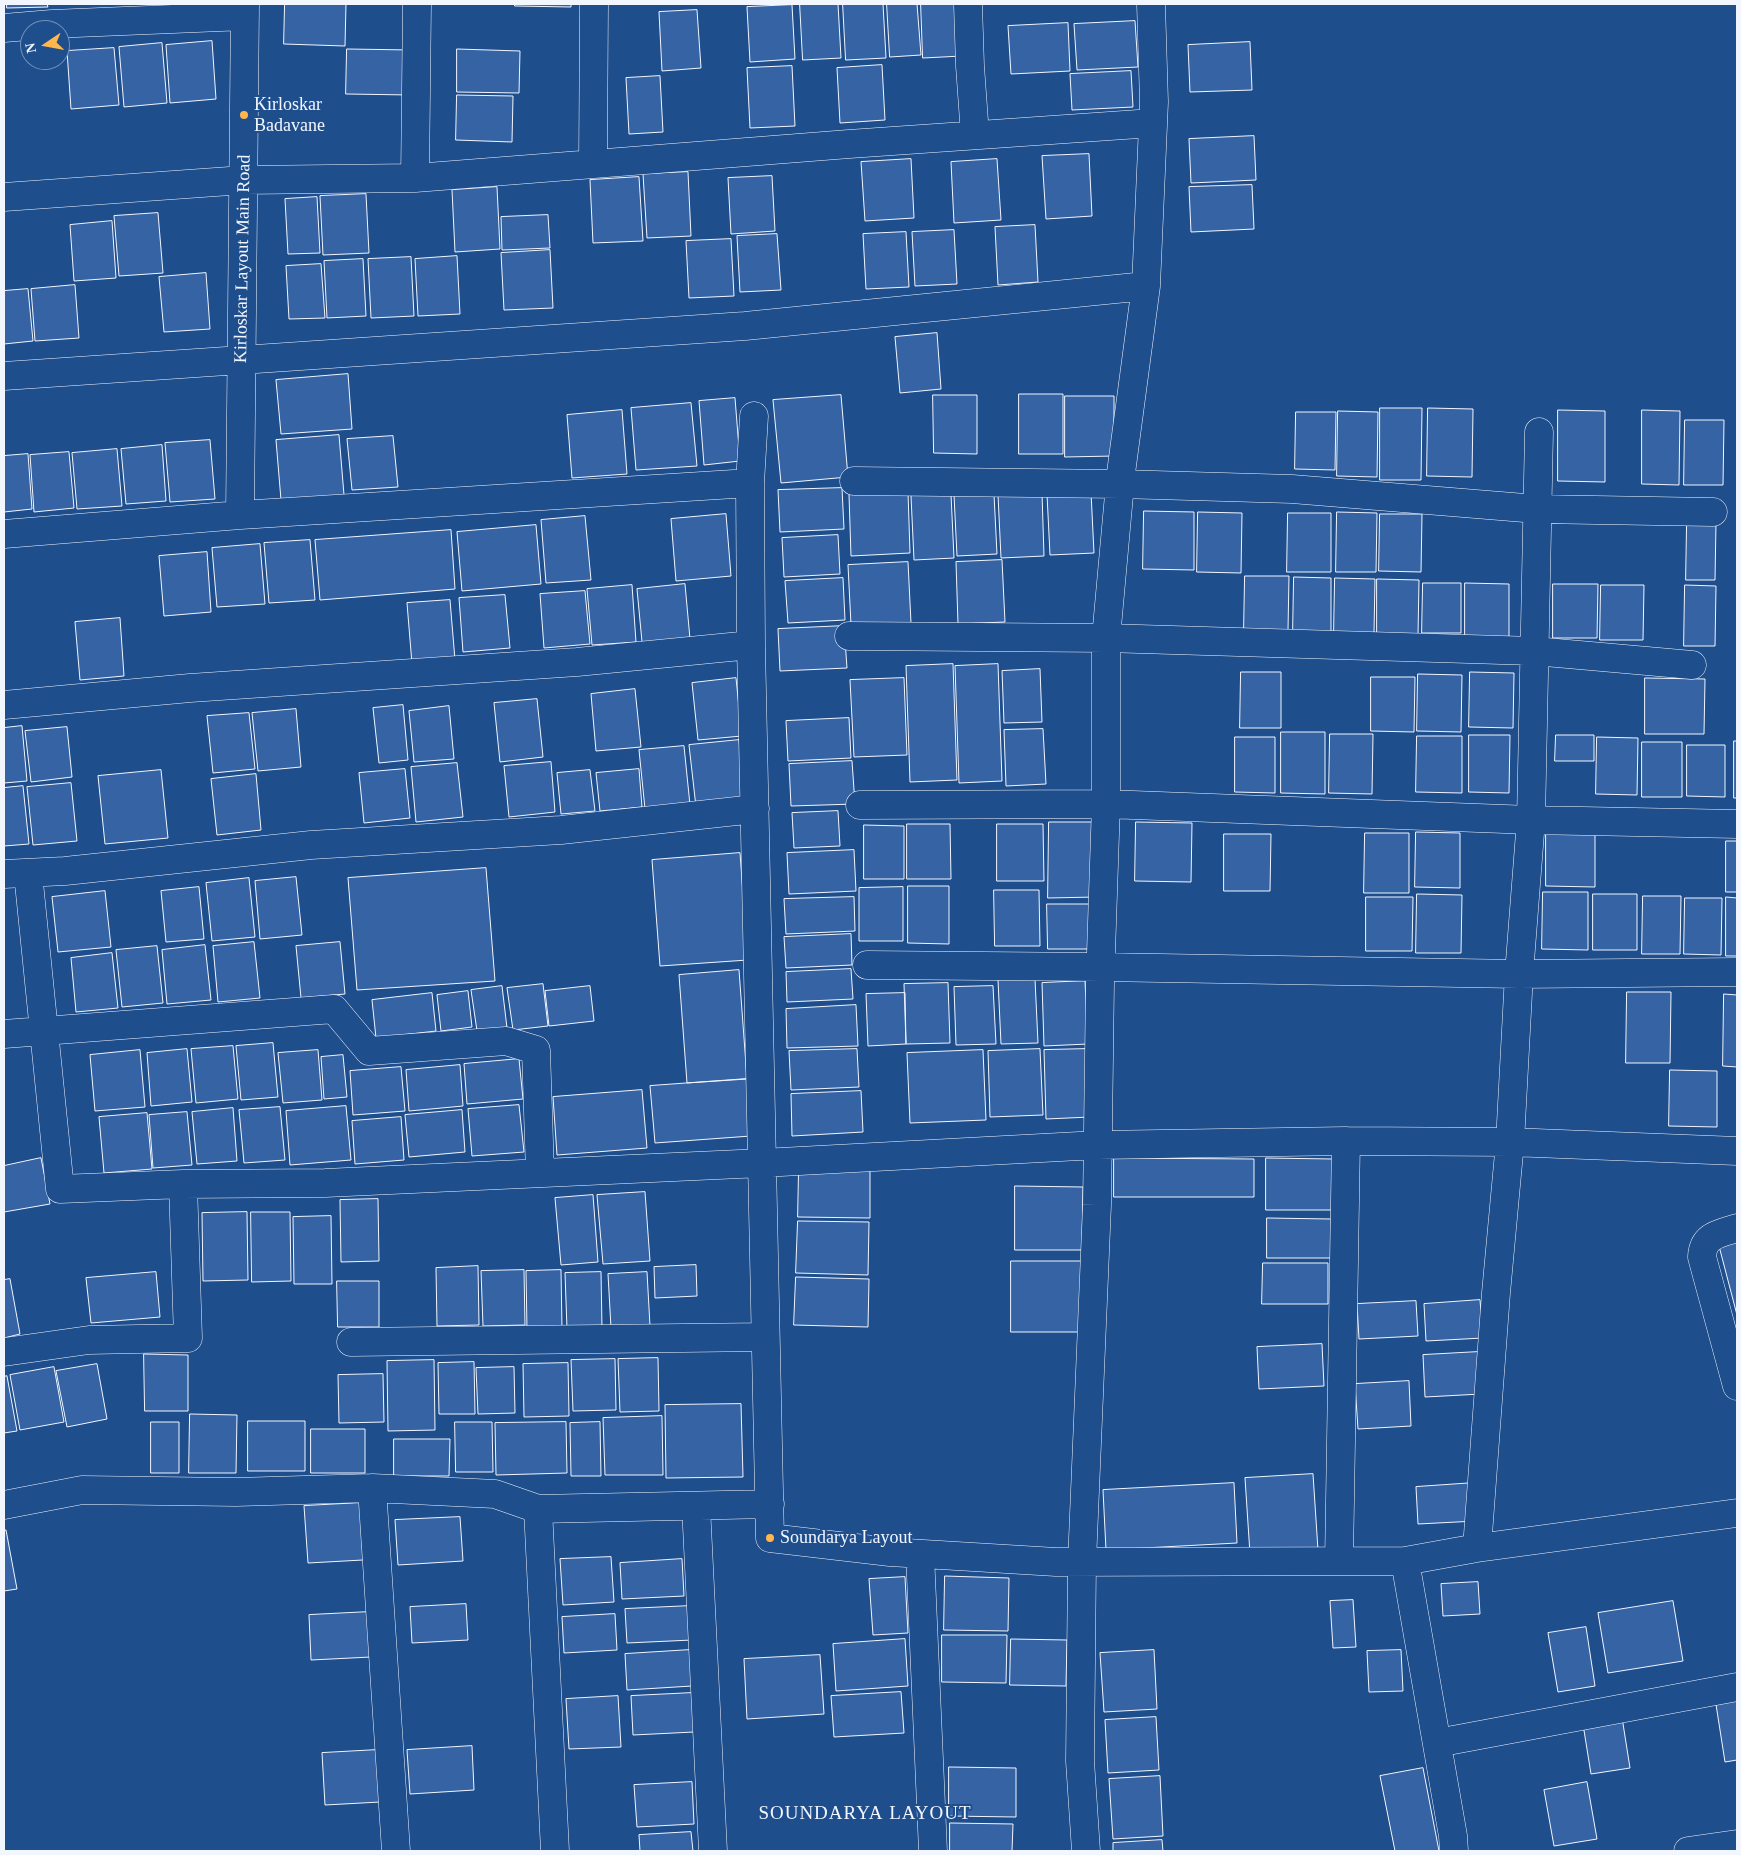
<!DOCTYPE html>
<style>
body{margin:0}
#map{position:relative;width:1741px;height:1855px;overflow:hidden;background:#1f4e8c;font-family:Georgia,serif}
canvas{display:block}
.frame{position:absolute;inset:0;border:5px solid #f2f6ff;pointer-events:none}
.north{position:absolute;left:20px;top:20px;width:50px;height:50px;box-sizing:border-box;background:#1f4e8c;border:1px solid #7391ba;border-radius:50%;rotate:258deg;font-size:14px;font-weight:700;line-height:20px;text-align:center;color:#f2f6ff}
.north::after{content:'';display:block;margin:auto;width:18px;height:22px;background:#ffb74d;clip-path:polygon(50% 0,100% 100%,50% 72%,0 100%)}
</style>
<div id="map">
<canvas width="1741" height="1855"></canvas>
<div class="frame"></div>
<div class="north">N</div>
</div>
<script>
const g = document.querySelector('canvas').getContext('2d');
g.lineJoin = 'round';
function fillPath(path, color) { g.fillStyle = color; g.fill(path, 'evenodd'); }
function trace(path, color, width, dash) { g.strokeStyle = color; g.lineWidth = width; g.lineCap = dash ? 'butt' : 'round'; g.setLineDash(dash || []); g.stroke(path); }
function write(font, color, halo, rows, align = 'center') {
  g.font = font + ' Georgia,serif'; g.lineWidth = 4; g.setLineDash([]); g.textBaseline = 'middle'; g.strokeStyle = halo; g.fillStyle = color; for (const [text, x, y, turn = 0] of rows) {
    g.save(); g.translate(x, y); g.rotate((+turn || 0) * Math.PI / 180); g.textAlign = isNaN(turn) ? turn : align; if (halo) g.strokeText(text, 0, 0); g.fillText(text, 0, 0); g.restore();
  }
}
const building = new Path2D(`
 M7 4H47L48 7 7 8Z
 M285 4H346L345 46 284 44Z
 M515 4H571V7L515 6Z
 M800 4H838L841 58 803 60Z
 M843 4H883L886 58 846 60Z
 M887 4H917L921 55 890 57Z
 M921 4H960L962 56 923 58Z
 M792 5 795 59 750 62 747 7Z
 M697 10 701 68 662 71 659 12Z
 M1135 21 1138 67 1077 70 1074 24Z
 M1068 23 1070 71 1011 74 1008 26Z
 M212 41 216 99 170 103 166 45Z
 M1250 42 1252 90 1190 92 1188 45Z
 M162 43 167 103 124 107 119 47Z
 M114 48 119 105 71 109 67 51Z
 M347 49 412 50 411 95 346 94Z
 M457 49 520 51 519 93 457 92Z
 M882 65 885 120 840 123 837 68Z
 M792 66 795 126 750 128 747 68Z
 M1131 71 1133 107 1072 110 1070 74Z
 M660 76 663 132 629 134 626 78Z
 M457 95 513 96 512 142 456 140Z
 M1254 136 1256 180 1191 183 1189 139Z
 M1089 154 1092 216 1046 219 1042 156Z
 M911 159 914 218 865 221 861 162Z
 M997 159 1001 220 954 223 951 162Z
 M688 172 691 236 647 238 643 174Z
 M772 176 775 231 731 234 728 178Z
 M639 177 643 241 593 243 590 180Z
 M1252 185 1254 229 1191 232 1189 187Z
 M497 187 500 249 455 252 452 190Z
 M366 194 369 253 323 255 320 196Z
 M317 197 320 253 288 254 285 199Z
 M158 213 163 273 119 276 114 216Z
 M548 215 550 248 502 250 501 217Z
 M112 221 116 278 74 281 70 225Z
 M1035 225 1038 282 998 285 995 227Z
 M954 230 957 284 915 286 912 232Z
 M906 232 909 287 866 289 863 234Z
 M777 234 781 290 740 292 737 236Z
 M731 239 734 296 689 298 686 241Z
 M550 250 553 308 504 310 501 253Z
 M457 256 460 314 418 316 415 259Z
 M411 257 414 316 371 318 368 259Z
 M363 259 366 316 327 318 324 261Z
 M321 264 325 318 289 319 286 266Z
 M206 273 210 329 164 332 159 277Z
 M75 285 79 338 35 341 31 289Z
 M28 289 33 341 4 344V291Z
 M937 333 941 389 900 393 895 337Z
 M348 374 352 429 281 434 276 380Z
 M1019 394H1063V454H1019Z
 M841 395 848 477 781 483 773 400Z
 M933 395H977V454L934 453Z
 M1065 396H1114V456L1065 457Z
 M735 398 740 461 704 465 699 401Z
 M691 403 697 466 636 470 631 408Z
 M1380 408H1422L1421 480H1380Z
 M1428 408 1473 409 1472 477 1427 476Z
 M622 410 627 474 572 478 567 415Z
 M1558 410 1605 411V482L1558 481Z
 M1642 410 1680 411 1679 485 1642 484Z
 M1338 411 1378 412 1377 477 1337 476Z
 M1296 412H1336L1335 470 1295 469Z
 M1685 420H1724L1723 485H1684Z
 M339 435 344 495 281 500 276 440Z
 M393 436 398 487 352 490 347 439Z
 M210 440 215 499 170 502 165 443Z
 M162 445 166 501 126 504 121 449Z
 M117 449 122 506 77 509 72 453Z
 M69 452 74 508 34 512 30 455Z
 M28 454 32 509 4 512V456Z
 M842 488 844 529 780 532 778 490Z
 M908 492 910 553 851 556 849 495Z
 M1091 492 1094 553 1050 555 1047 494Z
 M1042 493 1044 556 1001 558 998 495Z
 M951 494 954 558 914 560 911 496Z
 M994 494 997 554 957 556 954 495Z
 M1144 511 1194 512V570L1143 569Z
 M1198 512 1242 513 1241 573 1197 572Z
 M1337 512 1377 513 1376 572H1336Z
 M1288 513H1331V572H1287Z
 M726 514 731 576 676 581 671 519Z
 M1380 514H1422L1421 572 1379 571Z
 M585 516 591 580 546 583 541 520Z
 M1687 523H1716L1715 580H1686Z
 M536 525 541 584 462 591 457 532Z
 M451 530 455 589 320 600 315 540Z
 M838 535 840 574 784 577 782 538Z
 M310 540 315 600 269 603 264 543Z
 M260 544 265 604 217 607 212 548Z
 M207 552 211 612 164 616 159 556Z
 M1002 560 1005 622 958 624 956 562Z
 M908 562 911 623 851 625 848 565Z
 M1245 576H1289L1288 630 1244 629Z
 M1294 577 1331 578V633L1293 632Z
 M843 578 845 620 788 623 785 581Z
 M1335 578 1375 579 1374 633 1334 632Z
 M1377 579 1419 580 1418 636 1377 635Z
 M1423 583H1461V633H1422Z
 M1465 583 1509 584V638L1465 637Z
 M685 584 690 639 642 642 637 589Z
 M1553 584H1598L1597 638H1553Z
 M632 585 636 642 592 645 587 589Z
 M1601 585H1644L1643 640H1600Z
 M1685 585 1716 586 1715 646H1684Z
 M585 591 590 644 544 648 540 594Z
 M505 595 510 648 463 652 459 598Z
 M450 600 455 660 412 664 407 603Z
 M120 618 124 676 80 680 75 622Z
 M844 626 847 668 780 671 778 629Z
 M953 664 957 780 910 782 906 666Z
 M998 664 1002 781 959 783 955 666Z
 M1040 669 1042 722 1004 723 1002 671Z
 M1241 672H1281V728H1240Z
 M1470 672 1514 673 1513 728 1469 727Z
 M1418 674 1462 675 1461 732 1417 731Z
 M1371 677H1415L1414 732 1371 731Z
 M736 678 742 736 698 740 692 683Z
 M904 678 907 755 854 757 850 680Z
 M1645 678 1705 679 1704 734H1645Z
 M635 689 641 747 596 751 591 694Z
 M537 699 543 757 500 762 494 703Z
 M403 705 408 760 379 763 373 708Z
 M449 706 454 759 414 762 409 711Z
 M296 709 301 767 258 771 252 713Z
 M249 713 255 769 213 773 207 716Z
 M849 718 851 758 788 761 786 721Z
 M22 726 27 781 4 783V728Z
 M67 727 72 777 31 782 25 731Z
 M1043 729 1046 784 1006 786 1004 730Z
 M1281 732H1325V794L1281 793Z
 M1330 734H1373L1372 794 1329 793Z
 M1469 735H1510L1509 793 1469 792Z
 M1556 735H1594V761H1555Z
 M1417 736H1462V793L1416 792Z
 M1235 737H1275V793L1235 792Z
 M1597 737 1638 738 1637 795 1596 794Z
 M739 740 745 802 696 807 689 745Z
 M1734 741H1737V798H1734Z
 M1642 742H1682V797H1642Z
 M1687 745H1725V797L1687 796Z
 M684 746 690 805 645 809 639 750Z
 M852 761 855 804 791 806 789 764Z
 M551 762 555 812 509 817 504 766Z
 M457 763 463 817 416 822 411 767Z
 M405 769 410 818 364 823 359 773Z
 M639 769 642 807 600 811 596 773Z
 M161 770 168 838 105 844 98 776Z
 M590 770 595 811 561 814 557 773Z
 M256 774 261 830 217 835 211 779Z
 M71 783 77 841 33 845 27 787Z
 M23 786 29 844 4 846V788Z
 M838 811 840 846 794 848 792 813Z
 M1049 822H1095L1096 897 1048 898Z
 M1136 822 1192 823 1191 882 1135 881Z
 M907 824H950L951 879H907Z
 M997 824H1043L1044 881H997Z
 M864 825 904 826V879H864Z
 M1416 832 1460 833V888L1415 887Z
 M1365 833H1409V893H1364Z
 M1546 833H1595V887L1546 886Z
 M1224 834H1271L1270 891H1224Z
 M1726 841H1737V892H1726Z
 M854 850 856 891 789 894 787 853Z
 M740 853 748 960 660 966 652 860Z
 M486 868 495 981 357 990 348 878Z
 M296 877 302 935 260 939 255 881Z
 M249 878 255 937 212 941 206 883Z
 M908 886H949V944L908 943Z
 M199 887 204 939 166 942 161 891Z
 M903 887V941H859V888Z
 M994 890H1039L1040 946H995Z
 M105 891 111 947 58 952 52 897Z
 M1543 892H1588V950L1542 949Z
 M1417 894 1462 895 1461 953H1416Z
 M1593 894H1637V950H1593Z
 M1643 896H1681L1680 954H1642Z
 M854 897 855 931 786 934 784 899Z
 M1366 897H1413L1412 951H1366Z
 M1726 897 1737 898V956H1726Z
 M1685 898H1722L1721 955 1684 954Z
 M1047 904H1092V949H1048Z
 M851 934 852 965 786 968 784 937Z
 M254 942 260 998 218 1002 213 946Z
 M340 942 345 994 301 998 296 946Z
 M205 945 211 1000 167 1004 162 950Z
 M157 946 163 1003 122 1007 116 950Z
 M112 953 118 1008 76 1012 71 958Z
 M851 969 853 999 787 1002 786 972Z
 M739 970 747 1079 687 1083 679 975Z
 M1035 979 1038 1043 1001 1044 998 980Z
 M1085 981 1088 1044 1044 1046 1042 983Z
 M948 983 950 1043 906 1044 904 984Z
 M543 984 548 1026 513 1030 507 988Z
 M502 986 507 1028 477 1031 471 990Z
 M590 986 594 1021 549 1026 545 991Z
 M993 986 996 1044 956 1045 954 987Z
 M468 991 472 1027 441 1031 437 995Z
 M1627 992H1671L1670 1063H1626Z
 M432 993 436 1031 376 1038 372 1000Z
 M905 993 906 1044 868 1046 866 994Z
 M1724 994 1737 995V1067L1723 1066Z
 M856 1005 858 1046 787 1048 786 1009Z
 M273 1043 278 1097 241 1100 236 1046Z
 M233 1046 238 1099 196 1103 191 1049Z
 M187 1049 192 1102 151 1106 147 1053Z
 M857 1049 859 1087 791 1090 789 1051Z
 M1040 1049 1043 1115 990 1117 988 1051Z
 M1087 1049 1090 1117 1046 1119 1044 1050Z
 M140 1050 145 1107 95 1111 90 1055Z
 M318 1050 322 1100 283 1103 278 1053Z
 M983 1050 986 1120 910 1123 907 1053Z
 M343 1055 347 1097 324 1099 321 1057Z
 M519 1059 523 1099 467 1104 464 1064Z
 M460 1065 463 1106 409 1111 406 1070Z
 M401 1067 405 1111 353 1115 350 1071Z
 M1670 1070 1717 1071V1127L1669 1126Z
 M747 1079 751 1136 655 1143 650 1086Z
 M642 1090 647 1148 557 1155 553 1097Z
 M861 1091 863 1132 792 1136 791 1094Z
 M519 1105 524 1152 472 1156 468 1109Z
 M346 1106 351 1160 290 1165 286 1111Z
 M280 1107 285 1160 244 1163 239 1110Z
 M233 1108 237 1161 197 1164 192 1112Z
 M462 1110 465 1152 409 1157 405 1115Z
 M187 1112 192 1165 153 1168 149 1115Z
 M147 1113 152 1169 104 1173 99 1117Z
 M401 1117 404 1160 355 1164 352 1121Z
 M41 1158 50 1204 4 1212V1166Z
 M1114 1158 1254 1159V1197H1114Z
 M1266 1158 1333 1159V1210H1266Z
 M799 1168 870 1169V1218L798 1217Z
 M1015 1186 1083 1187 1082 1250H1015Z
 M645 1192 650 1261 603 1264 597 1195Z
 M593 1195 598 1262 561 1265 555 1198Z
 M378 1199 379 1261 341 1262 340 1200Z
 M247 1212 248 1280 203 1281 202 1213Z
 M251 1212H290L291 1281 252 1282Z
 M331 1216 332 1284H294L293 1217Z
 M1267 1218 1331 1219V1258H1267Z
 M798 1221 869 1222 868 1275 796 1273Z
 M1737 1241V1315L1719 1246Z
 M1011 1261H1084V1332H1011Z
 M1263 1263H1328V1304H1262Z
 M696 1265 697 1296 655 1298 654 1267Z
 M478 1266 479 1325 437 1326 436 1268Z
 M524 1270 525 1325 483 1326 481 1271Z
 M561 1270 562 1329 527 1330 526 1271Z
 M156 1272 160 1317 91 1323 86 1278Z
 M601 1272 602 1328 567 1329 565 1273Z
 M647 1272 650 1326 611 1328 608 1274Z
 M796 1277 869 1279 868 1327 794 1325Z
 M10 1279 20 1334 4 1338V1280Z
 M337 1281H379V1327H338Z
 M1480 1300 1483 1338 1426 1341 1424 1304Z
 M1416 1301 1418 1336 1359 1339 1357 1304Z
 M1322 1344 1324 1386 1259 1389 1257 1347Z
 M1478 1352 1481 1394 1425 1397 1423 1355Z
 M144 1354 188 1355V1411H145Z
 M658 1358 659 1411 620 1412 618 1359Z
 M615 1359 616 1410 573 1411 571 1360Z
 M434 1360 435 1430 388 1431 387 1361Z
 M474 1362 475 1414H439L438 1363Z
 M568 1363 569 1416 524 1417 523 1364Z
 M97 1364 107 1419 67 1427 56 1371Z
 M54 1367 64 1422 20 1430 10 1375Z
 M514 1367 515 1413 478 1414 476 1368Z
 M383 1374 384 1422 339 1423 338 1375Z
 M7 1376 17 1431 4 1433V1377Z
 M1409 1381 1411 1426 1358 1429 1355 1384Z
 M741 1404 743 1477 666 1478 665 1405Z
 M190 1414 237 1415 236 1473H189Z
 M662 1416 663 1475H605L603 1418Z
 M248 1421H305V1471H248Z
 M151 1422H179V1473H151Z
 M455 1422H492L493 1472H456Z
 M566 1422 567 1473 496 1475 495 1423Z
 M600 1422 601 1476H571L570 1423Z
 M311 1429H365V1473H311Z
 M394 1439H450L449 1476H394Z
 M1313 1474 1318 1550 1250 1554 1245 1478Z
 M1234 1483 1237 1543 1106 1550 1103 1490Z
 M1474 1483 1476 1521 1418 1524 1416 1487Z
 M360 1503 363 1560 308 1563 304 1506Z
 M460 1517 463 1561 398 1565 395 1520Z
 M4 1530H6L17 1589 4 1591Z
 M611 1557 614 1602 563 1605 560 1559Z
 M682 1559 684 1596 622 1599 620 1563Z
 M945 1576 1009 1578 1008 1631 944 1630Z
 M905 1577 908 1633 873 1635 869 1579Z
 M1478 1582 1480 1614 1443 1616 1441 1584Z
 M1353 1600 1356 1647 1333 1648 1330 1601Z
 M1673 1601 1683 1661 1608 1673 1598 1613Z
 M466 1604 468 1640 412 1643 410 1607Z
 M690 1606 692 1640 627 1643 625 1609Z
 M369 1612 371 1657 311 1660 309 1615Z
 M615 1614 617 1650 564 1653 562 1617Z
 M1586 1627 1595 1686 1558 1692 1548 1633Z
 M942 1635H1007L1006 1683 942 1682Z
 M905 1639 908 1686 836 1691 833 1644Z
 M1011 1639 1067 1640 1066 1686 1010 1685Z
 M690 1650 692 1686 627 1690 625 1654Z
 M1154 1650 1157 1709 1104 1712 1100 1653Z
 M1401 1650 1403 1691 1369 1692 1367 1651Z
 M820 1655 824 1714 747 1719 744 1659Z
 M901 1692 904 1733 834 1737 831 1696Z
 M692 1693 694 1732 633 1735 631 1696Z
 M1737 1694V1760L1725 1762 1715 1698Z
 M618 1696 621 1747 569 1749 566 1699Z
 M1621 1711 1630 1768 1591 1774 1582 1718Z
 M1156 1717 1159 1770 1108 1773 1105 1720Z
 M472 1746 474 1790 410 1794 407 1750Z
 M377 1750 380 1802 325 1805 322 1753Z
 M949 1767 1016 1768V1817L949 1816Z
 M1423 1768 1439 1851H1395L1380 1776Z
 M1160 1776 1163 1836 1113 1839 1109 1779Z
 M692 1782 694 1824 637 1827 634 1785Z
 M1587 1782 1597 1839 1554 1846 1544 1790Z
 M950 1823 1013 1824 1012 1851H950Z
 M691 1832 693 1851H640L639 1835Z
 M1162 1840 1163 1851H1113V1843Z`);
fillPath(building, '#3563a3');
trace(building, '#f2f6ff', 1);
const minor = new Path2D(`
 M968 4 970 66 975 135
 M4 28 52 24 245 16
 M593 164 594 4
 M415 178 417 4
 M4 197 244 180 415 178 849 144 1153 123
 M4 376 745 326 1146 286
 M754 416 750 483 751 645 770 1538 890 1552 1056 1562 1405 1561 1477 1548 1737 1513
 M854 481 1120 484 1292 489 1537 509 1713 512
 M240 515 245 4
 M4 534 240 515 750 483
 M849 636 1106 638 1534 651 1692 665
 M4 705 190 688 577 662 751 645
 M860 805 1106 804 1531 820 1737 824
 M28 873 60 1189 183 1184 325 1183 762 1163 1098 1145 1346 1141 1510 1142 1737 1151
 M4 874 65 871 311 845 561 830 755 809
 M867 965 1100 967 1519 974 1737 972
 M4 1034 334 1009 369 1051 506 1041 536 1050 540 1173
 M1737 1228C1719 1234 1703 1235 1702 1257L1737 1386
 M351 1342 765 1337
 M4 1352 89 1340 188 1338 183 1184
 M372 1488 396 1851
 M4 1505 82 1490 236 1492 372 1488 495 1494 538 1509 770 1504
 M696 1506 713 1851
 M538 1509 555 1851
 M1477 1548 1496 1293 1510 1142 1519 974 1531 820 1539 432
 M920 1554 933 1851
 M1339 1561 1346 1141
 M1405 1561 1453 1836 1454 1851
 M1437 1743 1737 1687
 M1086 1851 1080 1761 1082 1562 1097 1205 1100 983 1106 804V638L1121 473 1146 286 1154 102 1151 4
 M1688 1851 1737 1844`);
trace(minor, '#f2f6ff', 29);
trace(minor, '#1f4e8c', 28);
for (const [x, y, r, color] of [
 [244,115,5,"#ffb74d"],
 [770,1538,5,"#ffb74d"]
]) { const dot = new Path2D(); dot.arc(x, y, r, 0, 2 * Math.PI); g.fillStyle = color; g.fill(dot); trace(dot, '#1f4e8c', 2); }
write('18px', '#f2f6ff', '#1f4e8c', [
 ["Kirloskar",254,105],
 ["Badavane",254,126],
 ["Soundarya Layout",780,1538]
], 'left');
write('18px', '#f2f6ff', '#1f4e8c', [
 ["Kirloskar Layout Main Road",243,259,-89]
]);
g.letterSpacing = '1px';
write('19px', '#f2f6ff', '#1f4e8c', [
 ["SOUNDARYA LAYOUT",865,1814]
]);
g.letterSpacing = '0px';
</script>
